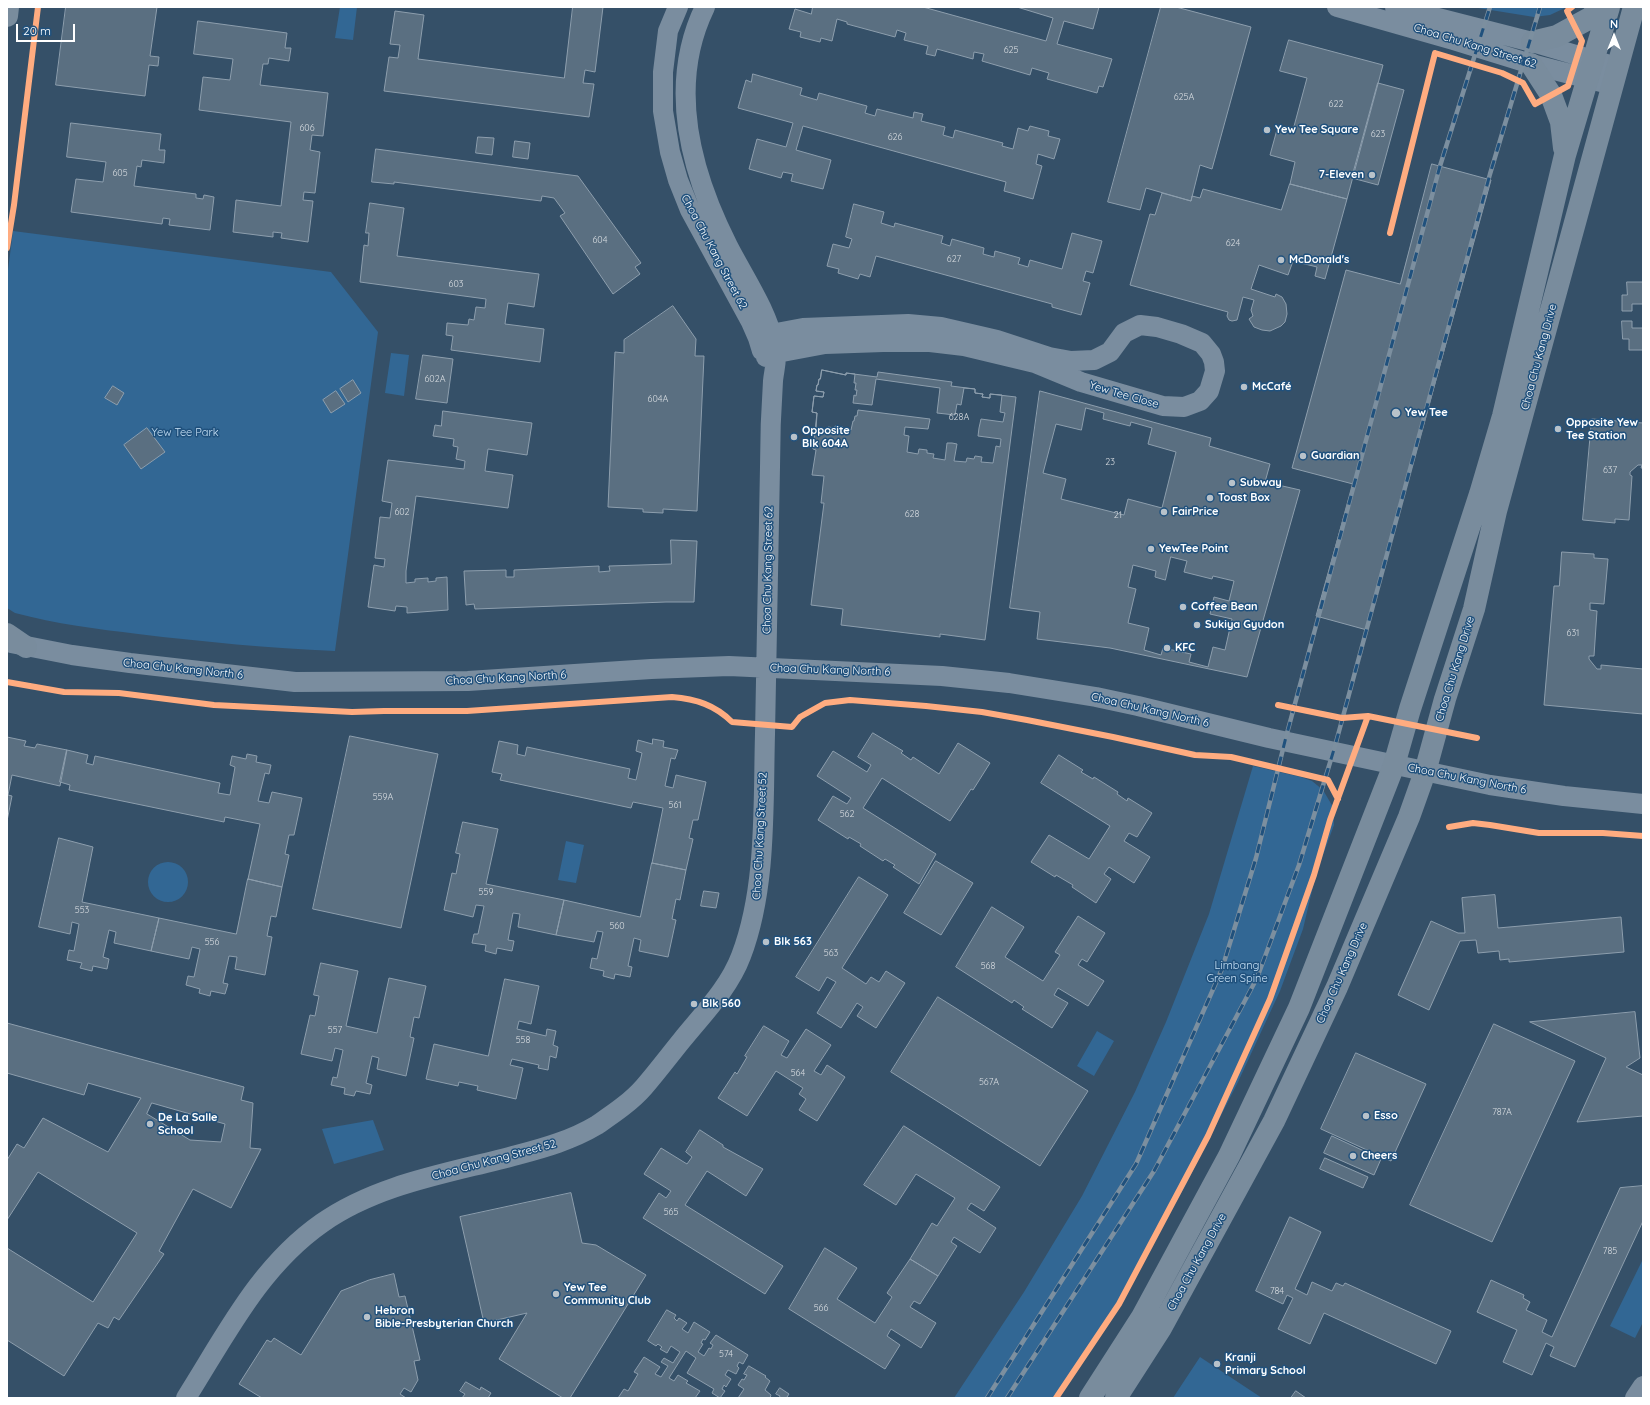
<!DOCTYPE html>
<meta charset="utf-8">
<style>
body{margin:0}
#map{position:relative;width:1650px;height:1405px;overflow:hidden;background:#355068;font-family:Quicksand,sans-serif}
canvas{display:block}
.frame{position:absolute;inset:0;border:8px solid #fff;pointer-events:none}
.north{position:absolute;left:1594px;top:16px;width:40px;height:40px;-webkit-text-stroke:3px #20517d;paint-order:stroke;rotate:0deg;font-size:11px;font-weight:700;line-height:16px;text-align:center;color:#fff}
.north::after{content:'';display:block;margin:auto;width:14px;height:18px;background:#fff;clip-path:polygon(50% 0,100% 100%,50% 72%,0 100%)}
.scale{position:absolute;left:16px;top:24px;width:59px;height:18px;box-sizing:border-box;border:2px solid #fff;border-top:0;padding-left:5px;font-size:12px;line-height:14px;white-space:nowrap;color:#fff;-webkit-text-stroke:3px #20517d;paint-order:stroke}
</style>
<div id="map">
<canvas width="1650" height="1405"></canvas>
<div class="frame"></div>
<div class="north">N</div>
<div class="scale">20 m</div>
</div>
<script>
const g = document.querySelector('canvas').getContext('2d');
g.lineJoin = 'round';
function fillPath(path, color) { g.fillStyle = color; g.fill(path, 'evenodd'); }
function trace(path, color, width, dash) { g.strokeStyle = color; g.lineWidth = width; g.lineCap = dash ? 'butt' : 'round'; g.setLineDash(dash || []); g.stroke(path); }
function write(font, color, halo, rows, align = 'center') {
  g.font = font + ' Quicksand,sans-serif'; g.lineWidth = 3; g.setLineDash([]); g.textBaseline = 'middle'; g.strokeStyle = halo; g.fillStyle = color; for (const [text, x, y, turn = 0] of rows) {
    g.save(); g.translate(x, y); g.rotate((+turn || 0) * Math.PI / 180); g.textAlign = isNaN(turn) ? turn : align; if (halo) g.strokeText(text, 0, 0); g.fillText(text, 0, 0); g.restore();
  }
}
fillPath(new Path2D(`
 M340 7H357L353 40 335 38Z
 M1472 7H1567L1550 15 1534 17Z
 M13 231 331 272 378 332 335 651C269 648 204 642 138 634 97 629 56 624 15 613L7 608V278Z
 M391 353 409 355 404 396 385 393Z
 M1253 766 1301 777 1312 781 1323 790 1333 807 1334 825 1316 874 1303 929 1280 991 1238 1082 1184 1188 1116 1305 1058 1398H954L1024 1292 1082 1196 1135 1092 1166 1022 1209 914Z
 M566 841 584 845 576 883 558 880Z
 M148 882a20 20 0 1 1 40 0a20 20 0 1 1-40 0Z
 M1097 1031 1114 1041 1094 1076 1077 1066Z
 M373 1120 384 1150 334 1164 322 1129Z
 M1642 1261 1643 1322 1635 1338 1610 1326Z
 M1200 1357 1262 1398H1173Z`), '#326794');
const building = new Path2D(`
 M66 7H157L150 56 159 57 158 66 149 65 145 96 56 85Z
 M573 7H603L595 72 585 70 583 83 594 84 589 117 384 91 389 57 398 58 400 45 390 44 395 11 424 15 418 59 564 78Z
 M813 7H923L1046 41 1053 18 1017 7H1099L1093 29 1064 21 1057 44 1112 59 1103 87 1099 86 1097 93 1047 79 1049 73 1032 68 1030 75 982 61 984 54 974 52 973 59 937 49 935 56 926 54 928 46 904 40 906 33 897 30 895 37 847 24V22L837 19 832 41 821 38 820 42 800 37 801 32 789 29 795 9 811 14Z
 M1161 7H1176L1251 27 1212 169 1200 165 1191 201 1146 188 1140 210 1108 202Z
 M198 21 287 33 285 48H291L289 61 269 58 268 64H263L260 85 328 93 323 136 312 135 310 150 320 152 315 193 304 192 303 200 313 201 308 242 281 238 282 233 273 232V237L233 232 236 200 281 206 291 122 199 110 203 77 230 80 233 59 194 54Z
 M1289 40 1383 65 1347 199 1290 184 1295 162 1270 155 1278 126 1293 130 1307 78 1280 71Z
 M753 74 802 88 800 95 817 100 819 93 867 106 865 113 875 116 877 109 913 118 914 112 923 114 921 121 945 127 943 135 953 138 955 130 1003 143 1002 146 1013 149 1018 128 1028 131 1030 126 1049 131 1048 136 1060 139 1054 159 1038 154 1036 164 1042 166 1033 199 1004 191 1006 182 803 126 796 150 831 160 823 189 791 181 793 174 783 172 781 178 749 169 757 139 786 147 793 123 738 108 746 80 751 82Z
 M1378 83 1404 90 1378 185 1352 178Z
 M71 123 161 134 159 150H165L164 163 142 160 141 167 137 166 134 186 196 194V198L203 199 204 195 214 197 210 230 169 225 170 219 163 218 162 224 71 212 76 179 103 182 106 162 67 157Z
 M478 137 494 138 492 155 476 153Z
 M515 141 530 143 528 159 513 157Z
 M376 149 578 176 641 263 635 267 640 274 613 294 560 216 565 213 554 198 542 196 541 201 394 182V184L372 182Z
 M1432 164 1491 180 1367 630 1316 616 1353 484 1292 468 1346 270 1400 284Z
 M1290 184 1347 199 1325 279 1315 276 1317 267 1293 261 1288 275 1259 265 1251 289 1275 297 1276 294 1282 297 1286 304 1287 314 1285 322 1281 326 1270 331 1262 330 1254 327 1249 319 1253 316 1251 310 1254 300 1243 297 1237 320 1232 321 1229 320 1227 316 1228 312 1130 285 1150 214 1155 215 1162 193 1191 201 1192 196 1200 198 1203 189 1281 210Z
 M370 203 404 208 397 256 539 274 534 307 508 303 505 324 544 329 540 362 451 350 453 336 446 335 447 323 468 325 469 319 474 320 476 307 485 308 486 299 360 282 364 245 368 246 369 233H366Z
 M854 204 884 212 881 223 894 227 895 223 943 236 941 243 950 246 952 239 984 248 983 254 994 257 995 251 1020 258 1018 264 1028 267 1030 260 1062 269 1072 233 1102 241 1093 273 1086 271 1083 281 1090 283 1081 315 1052 307V304L876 256 870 277 860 274 858 279 838 273 839 269 827 266 833 244 849 248 852 239 846 237Z
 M1627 282H1643V315V304H1632V311H1622V295H1627Z
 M673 306 696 339 695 356H704L697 511 663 509V513L643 512V509L608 507 615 352 624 353V340Z
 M1622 321H1632V328H1643V350H1629V339H1623Z
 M423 355 453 359 447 403 416 399Z
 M822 370 846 375V373L855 374 854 383H856L855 390H857L856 396 854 395 853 403 872 405 876 379 940 388 937 413 955 415 957 404 961 405 964 388 975 389V393L983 394 982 397 990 398V394L1002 395 1000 412 1005 413 1003 422 981 419 979 428 978 436 1001 439 1000 447 996 446 993 463 981 462 982 457 975 456 974 459 967 458 966 462 954 461 957 444 952 443H947L945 460 933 458 934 454 927 453V450L919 449 918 454 907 452 909 436 904 435 905 427 928 429 930 419 858 410 857 416H855L854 421H853L851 430 843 429V427L835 426V428L828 427 827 431 816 430 817 413 812 412 814 396 823 397 824 392 816 391 817 385H818L819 379H820Z
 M822 370 846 375V373L877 377 878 372 952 382 951 386 975 389V393L983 394 982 397 990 398V394L1016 397 985 640 940 634V637L841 625 843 609 811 605 824 503H821L824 476 812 475 816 450 813 449 817 413 812 412 814 396 823 397 824 392 816 391 817 385H818L819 379H820Z
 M353 380 361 393 348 402 340 389Z
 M113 386 124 393 117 405 105 398Z
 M336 391 345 404 331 413 323 400Z
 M1040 391 1211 438 1209 446 1270 464 1265 482 1300 490 1247 677 1110 648 1037 639 1040 612 1010 608Z
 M1086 408 1104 413 1103 419 1130 426 1131 422 1152 428 1148 444 1176 452 1162 508 1128 499 1124 515 1061 499 1066 479 1043 473 1056 424 1081 430Z
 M443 411 532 423 527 455 488 449 485 471 513 475 508 508 416 496 406 571V583L415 582V579L428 578V582L436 581V578L447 577 448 610 407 613V607L396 606 395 611 368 607 374 565 384 567 385 559 375 558 380 517 390 518 392 503 382 501 388 460 464 469 465 461 456 459 458 447 453 446 454 439 433 436 435 425 441 426Z
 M1592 419 1643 423V468H1641L1642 465H1638L1630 472V475L1632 476 1629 520 1615 519V523L1583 520Z
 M147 428 165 452 141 469 124 445Z
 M671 540 697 541 694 602H666L475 609 474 604 466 605 464 571 506 570V577H514V570L599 566V572L610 571 609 566 671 564Z
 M1562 552 1594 554V558L1608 559 1604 604 1590 603V610L1597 611 1594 656H1589V659L1597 669H1601V665L1643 669V714L1544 705 1554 586H1559Z
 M1171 557 1187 561 1184 572 1212 579 1213 576 1234 581 1229 601 1214 597 1210 614 1232 619 1225 650 1213 647 1208 667 1189 662 1191 654 1163 648 1161 655 1144 650 1149 628 1128 623 1136 589 1128 587 1133 565 1156 571 1155 577 1165 580Z
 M873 733 903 751 901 753 911 760 913 757 939 774 958 743 990 763 973 790 971 789 950 821 882 778 863 808 936 854 919 884 893 867 895 865 885 859 883 861 860 846 861 844 849 837 848 839 818 820 833 796 847 804 851 798 817 776 833 751 867 772 871 765 858 757Z
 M350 736 438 754 401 928 313 909Z
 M7 737 26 741 24 746 35 748 37 744 67 750 60 786 12 775 8 795 12 796 7 821Z
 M653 739 664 741 663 747 678 750 675 759 671 758 665 786 673 788 676 775 706 782 698 820H693L689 838 693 839 686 870 652 863 663 808 633 802 631 808 500 780 502 774 492 772 499 741 518 745 517 754 525 756 527 747 630 769 628 778 636 780 642 753 636 751 638 740 652 744Z
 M67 750 88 755 86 763 93 765 95 756 220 783 218 793 230 795 235 767 230 765 232 756 246 759 247 754 257 756 256 762 271 765 269 774 265 773 258 801 269 803 272 792 302 798 294 835H289L285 854 289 855 282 887 248 879 260 824 225 817 224 822 69 790 70 785 60 782Z
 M1059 755 1083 770 1081 772 1093 779 1094 777 1118 792 1117 794 1127 801 1128 798 1152 813 1137 837 1129 833 1124 841 1150 857 1134 883 1109 867 1104 874 1111 879 1096 903 1072 887 1073 885 1056 875 1055 877 1031 862 1049 835 1089 859 1110 826 1041 783Z
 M463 822 498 829 486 884 564 900 556 935 518 927 520 914 513 913 508 940 514 941 512 951 497 948 496 954 485 951 486 945 472 943 474 934H478L484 906 476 905 473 917 444 910 452 873 456 874 460 854 456 853Z
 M59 838 93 847 82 902 159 918 151 951 114 943 116 932 109 930 103 957 109 959 107 969 93 966 92 971 80 968 82 963 67 960 69 950 74 951 79 924 72 922 70 934 39 927Z
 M936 861 973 883 941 935 904 913Z
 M652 863 686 870 680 900 676 899 672 919 676 920 668 957 639 951 641 940 634 938 628 966 632 967 630 977 615 974 614 979 603 976 604 971 590 968 592 958 597 959 603 932 597 931 594 942 556 935 564 900 640 917Z
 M859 877 888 895 842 968 866 984 871 977 879 982 886 971 905 983 876 1028 857 1016 863 1007 857 1003 841 1028 817 1013 836 982 827 977 819 991 796 977Z
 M248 879 282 887 276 917 271 916 267 936 272 937 265 975 235 969 237 957 229 956 223 983 228 984 225 994 211 991 210 996 199 993 200 989 186 985 188 976 194 977 200 949 192 947 189 959 151 951 159 918 236 934Z
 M704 891 719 893 716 908 701 906Z
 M1495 895 1498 928 1621 917 1624 952 1509 962V959L1500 960 1499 951 1478 953 1476 940 1460 941 1429 1010 1398 995 1431 921 1458 933H1465L1462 898Z
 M992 907 1024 927 1005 957 1043 981 1060 955 1055 952 1078 916 1105 933 1087 962 1082 959 1078 965 1104 981 1088 1006 1058 988 1054 995 1068 1003 1052 1028 1022 1009 1024 1007 1014 1000 1012 1003 956 967Z
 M321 963 358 971 346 1026 377 1033 389 978 426 986 419 1018 414 1017 410 1037 414 1038 406 1076 377 1069 379 1058 372 1056 366 1083 372 1085 370 1094 356 1091 354 1096 344 1094 345 1088 331 1085 333 1077 337 1078 343 1050 335 1048 332 1061 301 1054 310 1015 315 1016 319 996 314 995Z
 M505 979 539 986 531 1024 519 1021 517 1029 546 1036 547 1029 556 1031 553 1045 558 1047 556 1058 550 1056 548 1070 538 1068 539 1065 512 1059 510 1065 523 1068 516 1099 477 1090 478 1086 459 1082 458 1086 426 1079 434 1044 488 1056Z
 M938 997 1088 1091 1040 1166 891 1072Z
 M1635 1012 1640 1058 1626 1067 1643 1075V1116L1577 1122 1606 1058 1530 1022Z
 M7 1023 244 1087 241 1100 253 1103 250 1148 261 1149 231 1208 193 1189 159 1251 164 1254 119 1320 114 1317 108 1328 98 1323 64 1376 7 1340V1248L93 1302 137 1233 38 1172 7 1220V1160L17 1144 24 1148 43 1118 108 1152 141 1098 88 1083 84 1095 7 1073ZM152 1103 225 1124 221 1142 190 1140 147 1114Z
 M1494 1024 1575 1061 1492 1242 1410 1205Z
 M764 1026 789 1041 781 1055 787 1058 806 1029 831 1045 814 1071 821 1075 827 1065 845 1077 817 1121 799 1110 806 1099 799 1094 803 1088 776 1071 747 1116 718 1098 735 1072 737 1074 747 1057 745 1056Z
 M1356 1053 1426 1084 1391 1161 1321 1129Z
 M904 1126 1000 1187 984 1211 971 1203 967 1209 996 1228 980 1253 954 1237 951 1242 957 1246 938 1276 910 1259 932 1223 937 1226 955 1198 916 1174 896 1205 864 1185Z
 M700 1130 723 1145V1147L763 1169 746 1196 707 1171 685 1205 783 1266 765 1294 643 1218 659 1193 666 1198 671 1191 644 1174 661 1148 687 1164 692 1157 686 1152Z
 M1332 1136 1381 1159 1374 1175 1324 1153Z
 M1325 1158 1368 1177 1363 1188 1320 1169Z
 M1643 1186V1221L1575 1367 1550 1356 1554 1347 1546 1343 1532 1375 1503 1362 1517 1330 1477 1312 1491 1280 1524 1295 1523 1298 1530 1302 1526 1310 1547 1320 1542 1332 1552 1337 1620 1188Z
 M571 1193 582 1243 596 1245 646 1275 570 1398H563L499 1359 527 1313 484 1323 460 1217Z
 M1290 1217 1321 1232 1295 1289 1307 1295 1312 1282 1332 1291 1336 1283 1343 1286 1345 1283 1451 1331 1436 1364 1324 1313 1310 1344 1278 1329 1293 1298 1287 1295 1283 1304 1256 1291Z
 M825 1248 857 1268 837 1299 875 1323 892 1297 887 1293 910 1259 938 1276 920 1304 914 1301 910 1307 936 1323 921 1348 891 1329 887 1336 900 1345 885 1369 789 1309Z
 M394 1274 399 1297 405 1296 420 1360 414 1361 418 1380 411 1392 404 1388 400 1394 406 1398H262L239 1384 267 1340 271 1342 274 1338 301 1355 341 1291 369 1280Z
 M667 1310 676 1315 674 1318 677 1321 679 1318 687 1323 682 1329 688 1333 694 1322 710 1332 705 1340 703 1339 701 1343 703 1344 698 1352 704 1356 709 1348 711 1349 713 1345 710 1343 716 1335 748 1355 743 1364 739 1362 737 1366 739 1368 736 1374 728 1370 725 1375 731 1379 726 1387 724 1385 722 1389 725 1391 720 1398 712 1393 714 1389 687 1373 696 1358 686 1351 669 1378 674 1381 678 1375 688 1381 686 1383 700 1391 695 1398H618L624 1389 628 1391 638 1374 634 1372 644 1357 660 1367 655 1374 661 1377 668 1366 661 1362 664 1358 673 1363 680 1352 671 1346 667 1353 660 1349 662 1347 658 1344 656 1346 648 1341Z
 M749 1366 766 1376 765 1377 770 1381 765 1390 771 1395 770 1398H738L744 1389 738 1385 742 1379 744 1380 747 1375 744 1374Z
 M466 1382 480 1390 481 1387 491 1393 488 1398H462L465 1394 460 1391Z
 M780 1388 789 1394 787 1397 790 1398H779L780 1396 776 1394Z
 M1296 1391 1306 1398H1291Z`);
fillPath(building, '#5a6f81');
trace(building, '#8d9ead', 1);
trace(new Path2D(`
 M678 7 668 31 663 72V111L670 152 678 180 690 210 751 322 758 338 762 351
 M1337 7 1453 40 1531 64 1613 85
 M1395 7 1532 42 1617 67
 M759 338 771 334 803 328 908 324 941 327 997 340 1049 357 1071 361 1094 360 1110 352 1124 333 1140 325 1157 327 1181 334 1202 343 1211 354 1214 362 1215 371 1209 391 1200 401 1184 407 1163 406 1081 382 1035 363 964 346 930 342H883L825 344 777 353 766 357
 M11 643 72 655 130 663 295 682 468 681 651 669 729 666 942 676 1009 683 1096 697 1138 706 1269 738 1490 785 1564 796 1643 804
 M186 1398C226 1335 259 1267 322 1223 379 1183 451 1173 517 1155 544 1148 572 1140 597 1125 613 1114 631 1102 644 1087 657 1072 669 1056 682 1040 703 1014 729 988 741 956 767 888 763 806 765 734 767 645 768 556 770 467 770 439 771 410 773 381 774 370 778 358 775 347 767 310 745 279 728 246 691 173 667 85 705 7
 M1635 1398 1643 1386`), '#7a8d9f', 20);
trace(new Path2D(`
 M7 16 8 7
 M1532 42 1557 36 1590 18 1601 7
 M1531 64 1551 95 1561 122 1564 148
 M7 634 26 647
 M1090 1398 1142 1317 1229 1156 1299 1008 1394 765 1410 709 1480 494 1503 416 1565 155 1609 7
 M1116 1398 1161 1328 1274 1121 1337 987 1409 817 1425 772 1445 699 1474 609 1496 511 1634 7`), '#798c9d', 22);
const rail = new Path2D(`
 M987 1398 1136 1164 1222 969 1256 858 1286 737 1440 166 1490 7
 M1007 1398 1154 1171 1257 978 1299 865 1335 746 1490 174 1540 7`);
trace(rail, '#7c8f9f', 4.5);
trace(rail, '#20517d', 3, [9]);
trace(new Path2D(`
 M1390 233 1435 53 1502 73 1523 83 1535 104 1568 86 1582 41 1567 11 1572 7
 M7 248 14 205 38 7
 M7 682 64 692 119 693 214 705 352 712 384 711H467L672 697C696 699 715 705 732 722L792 727 800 717 825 703 850 700 926 706 982 712 1027 720 1113 737 1195 755 1231 757 1328 780 1338 799
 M1278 705 1342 718 1368 716 1477 738
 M1449 827 1473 823 1490 825 1539 833H1603L1643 836
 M1056 1398 1119 1304 1208 1136 1270 999 1314 875 1330 820 1368 716`), '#ffac80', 6);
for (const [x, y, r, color] of [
 [1267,130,4,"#b8c2ca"],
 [1372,175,4,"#b8c2ca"],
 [1281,260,4,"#b8c2ca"],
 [1244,387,4,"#b8c2ca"],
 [1396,413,5,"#b8c2ca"],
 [1558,429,4,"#b8c2ca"],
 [794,437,4,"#b8c2ca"],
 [1303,456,4,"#b8c2ca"],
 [1232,483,4,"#b8c2ca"],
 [1210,498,4,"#b8c2ca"],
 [1164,512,4,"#b8c2ca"],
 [1151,549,4,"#b8c2ca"],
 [1183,607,4,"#b8c2ca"],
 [1197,625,4,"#b8c2ca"],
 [1167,648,4,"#b8c2ca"],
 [766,942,4,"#b8c2ca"],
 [694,1004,4,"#b8c2ca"],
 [1366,1116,4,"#b8c2ca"],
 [150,1124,4,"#b8c2ca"],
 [1353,1156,4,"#b8c2ca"],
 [556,1294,4,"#b8c2ca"],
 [367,1317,4,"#b8c2ca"],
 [1217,1364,4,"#b8c2ca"]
]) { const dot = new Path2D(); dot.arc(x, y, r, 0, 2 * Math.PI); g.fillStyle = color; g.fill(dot); trace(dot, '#20517d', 1.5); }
write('9px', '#d6dbe0', null, [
 ["625",1011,50],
 ["625A",1184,97],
 ["622",1336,104],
 ["606",307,128],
 ["623",1378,134],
 ["626",895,137],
 ["605",120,173],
 ["604",600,240],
 ["624",1233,243],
 ["627",954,259],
 ["603",456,284],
 ["602A",435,379],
 ["604A",658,399],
 ["628A",959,417],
 ["23",1110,462],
 ["637",1610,470],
 ["602",402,512],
 ["628",912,514],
 ["21",1118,515],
 ["631",1573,633],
 ["559A",383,797],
 ["561",675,805],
 ["562",847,814],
 ["559",486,892],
 ["553",82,910],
 ["560",617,926],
 ["556",212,942],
 ["563",831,953],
 ["568",988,966],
 ["557",335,1030],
 ["558",523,1040],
 ["564",798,1073],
 ["567A",989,1082],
 ["787A",1502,1112],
 ["565",671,1212],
 ["785",1610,1251],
 ["784",1277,1291],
 ["566",821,1308],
 ["574",726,1354]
]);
write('11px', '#fff', '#20517d', [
 ["Choa Chu Kang Street 62",1475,46,17],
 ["Choa Chu Kang Street 62",714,252,62],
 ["Choa Chu Kang Drive",1539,357,-75],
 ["Yew Tee Close",1124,395,16],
 ["Choa Chu Kang Street 62",768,570,-89],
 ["Choa Chu Kang North 6",183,669,6],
 ["Choa Chu Kang Drive",1455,669,-73],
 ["Choa Chu Kang North 6",830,670,2],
 ["Choa Chu Kang North 6",506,678,-3],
 ["Choa Chu Kang North 6",1150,710,13],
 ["Choa Chu Kang North 6",1467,779,11],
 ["Choa Chu Kang Street 52",760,836,-87],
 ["Choa Chu Kang Drive",1342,973,-66],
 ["Choa Chu Kang Street 52",494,1160,-15],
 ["Choa Chu Kang Drive",1197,1262,-61]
]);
write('bold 11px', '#fff', '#20517d', [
 ["Yew Tee Square",1275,130],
 ["7-Eleven",1364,175,"right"],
 ["McDonald's",1289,260],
 ["McCafé",1252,387],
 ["Yew Tee",1405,413],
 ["Opposite Yew",1566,423],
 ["Tee Station",1566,436],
 ["Opposite",802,431],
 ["Blk 604A",802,444],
 ["Guardian",1311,456],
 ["Subway",1240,483],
 ["Toast Box",1218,498],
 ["FairPrice",1172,512],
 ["YewTee Point",1159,549],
 ["Coffee Bean",1191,607],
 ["Sukiya Gyudon",1205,625],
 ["KFC",1175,648],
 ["Blk 563",774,942],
 ["Blk 560",702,1004],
 ["Esso",1374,1116],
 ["De La Salle",158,1118],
 ["School",158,1131],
 ["Cheers",1361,1156],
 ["Yew Tee",564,1288],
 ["Community Club",564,1301],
 ["Hebron",375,1311],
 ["Bible-Presbyterian Church",375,1324],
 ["Kranji",1225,1358],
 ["Primary School",1225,1371]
], 'left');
write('11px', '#c6e0f5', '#20517d', [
 ["Yew Tee Park",185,433],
 ["Limbang",1237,966],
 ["Green Spine",1237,979]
]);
</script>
